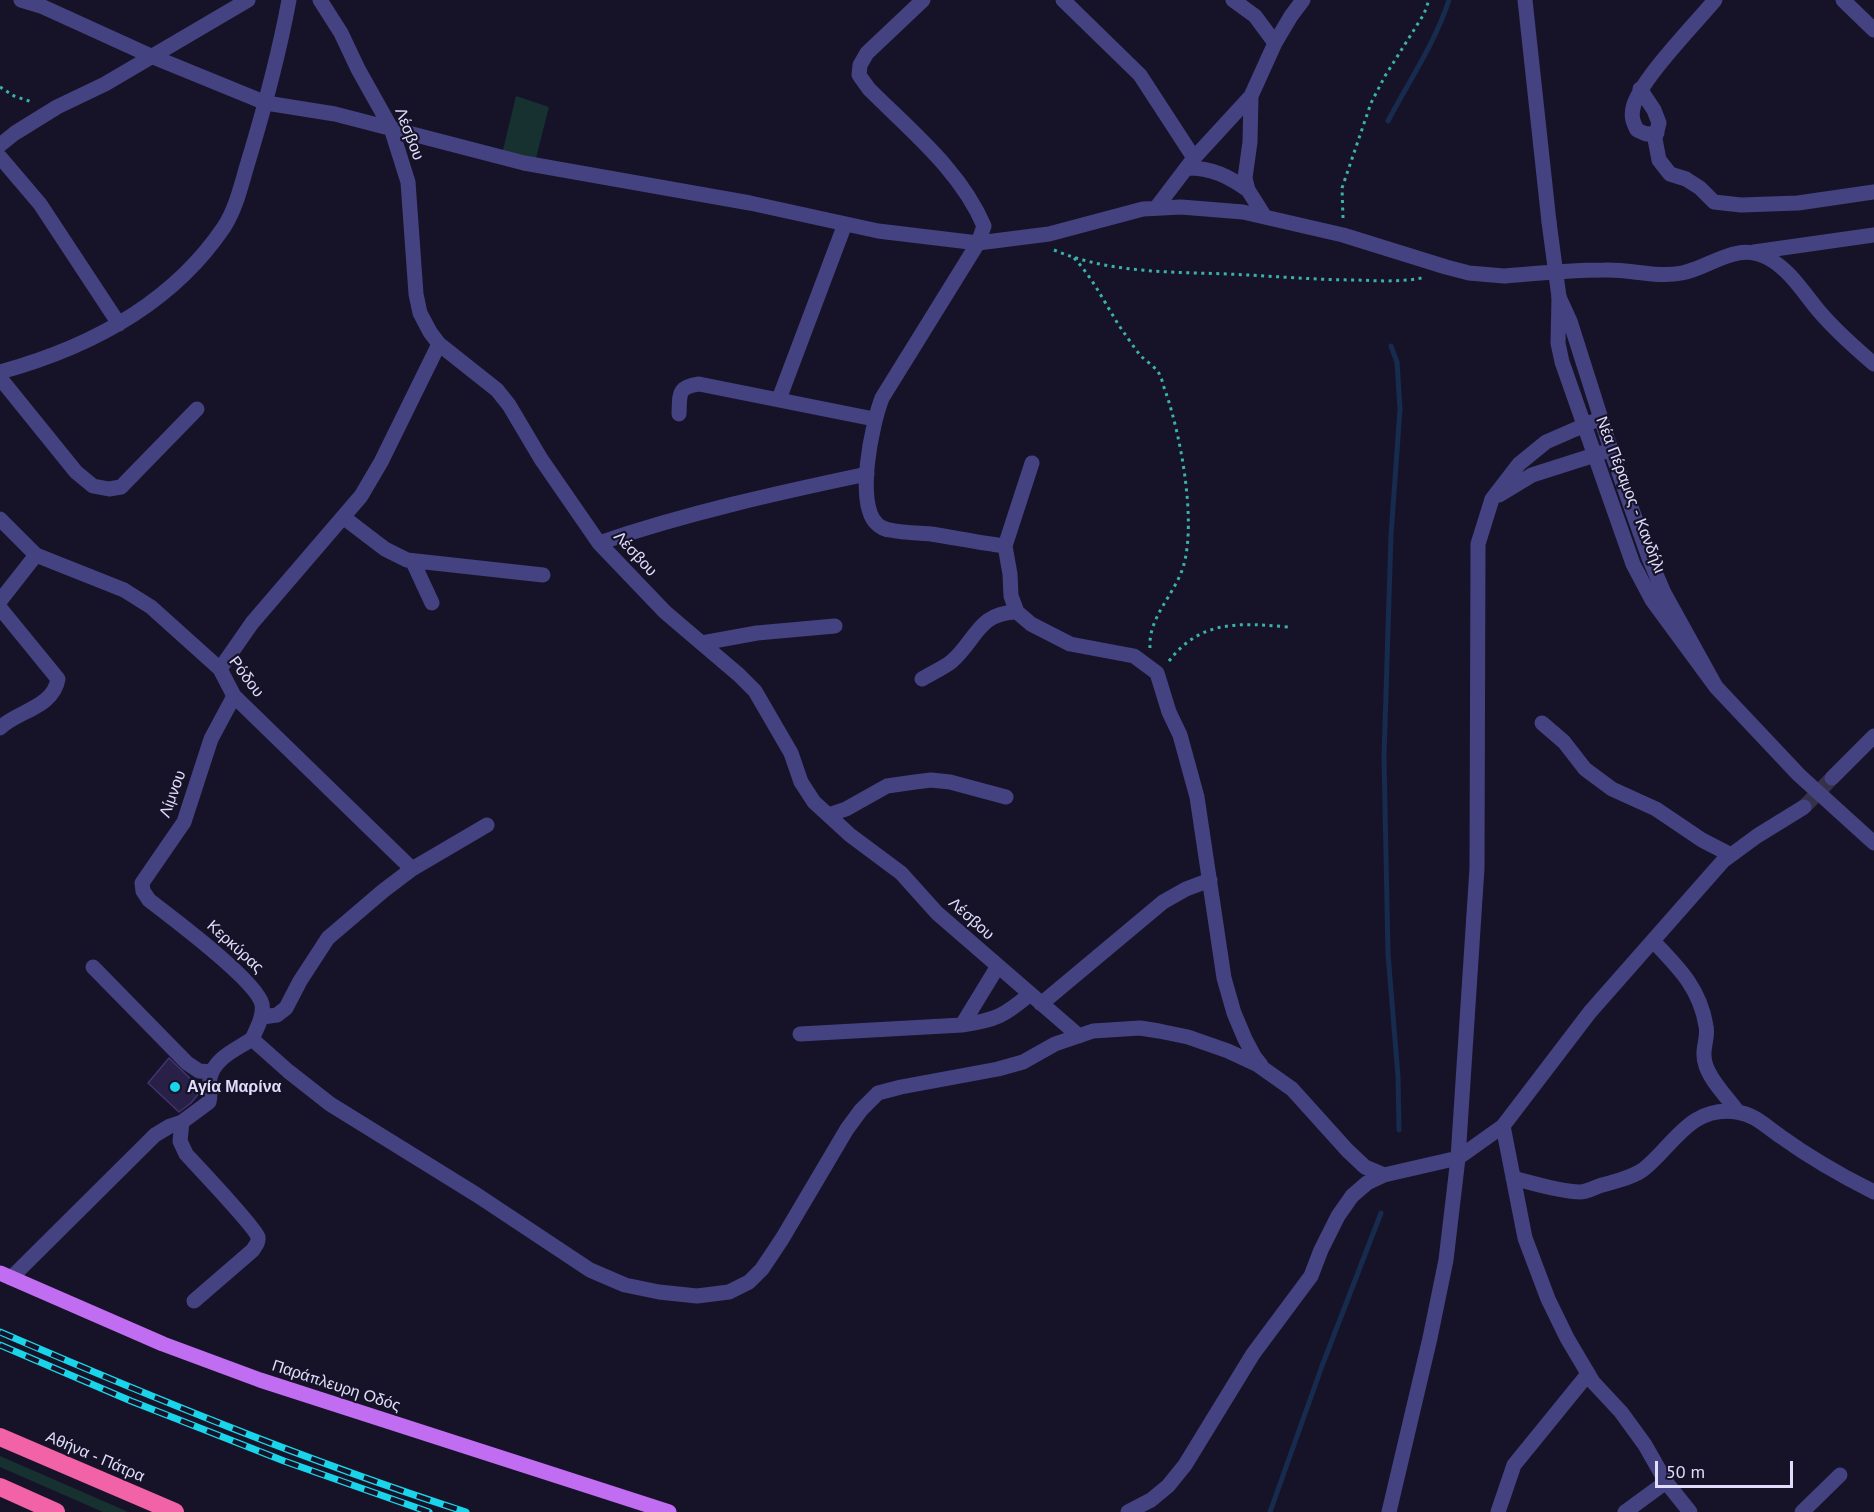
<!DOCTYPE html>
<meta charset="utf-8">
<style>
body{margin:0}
#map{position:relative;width:1874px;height:1512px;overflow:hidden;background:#161328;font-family:"PT Sans",sans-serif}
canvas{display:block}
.scale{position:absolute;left:1655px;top:1461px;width:138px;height:27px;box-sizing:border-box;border:3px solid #e0dcfc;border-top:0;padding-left:8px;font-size:18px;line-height:21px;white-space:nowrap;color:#e0dcfc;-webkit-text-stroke:4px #161328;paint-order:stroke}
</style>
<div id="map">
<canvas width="1874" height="1512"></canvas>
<div class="scale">50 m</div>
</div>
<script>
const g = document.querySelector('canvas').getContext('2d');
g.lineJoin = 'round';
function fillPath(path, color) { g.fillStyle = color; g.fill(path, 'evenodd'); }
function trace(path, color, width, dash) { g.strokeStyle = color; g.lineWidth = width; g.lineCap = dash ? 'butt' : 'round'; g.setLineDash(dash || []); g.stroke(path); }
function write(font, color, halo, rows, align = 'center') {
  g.font = font + ' "PT Sans",sans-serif'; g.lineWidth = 4.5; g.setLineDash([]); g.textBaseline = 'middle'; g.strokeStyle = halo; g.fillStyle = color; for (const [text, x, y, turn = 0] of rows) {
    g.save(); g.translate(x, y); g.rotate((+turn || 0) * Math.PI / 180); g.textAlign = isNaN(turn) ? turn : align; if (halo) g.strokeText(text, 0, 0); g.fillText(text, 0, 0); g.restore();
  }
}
fillPath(new Path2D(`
 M516 96 549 107 535 162 502 154Z
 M0 1456 117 1507 128 1512H103L0 1467Z`), '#163130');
trace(new Path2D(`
 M1388 121C1409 81 1435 43 1449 0
 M1391 346 1397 362 1400 409 1391 535 1384 757 1388 954 1398 1076 1399 1130
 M1270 1512 1322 1366 1381 1213`), '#162b4e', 5);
const building = new Path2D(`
 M169 1058 200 1088V1092L191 1103 179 1112 148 1083Z`);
fillPath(building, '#282047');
trace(building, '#413471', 1.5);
trace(new Path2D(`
 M1804 807 1832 778`), '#343148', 15, [15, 8]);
trace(new Path2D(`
 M0 87 14 96 32 102
 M1343 218 1342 188 1371 103 1385 76 1424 14 1429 0
 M1054 250C1116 276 1182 271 1248 275 1284 277 1321 280 1358 280 1379 281 1401 282 1422 278
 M1074 258C1094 279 1106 306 1122 330 1128 338 1134 348 1141 356 1146 361 1154 366 1158 372 1162 377 1163 386 1166 393 1181 437 1196 519 1184 564 1176 594 1148 616 1150 648
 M1169 661C1201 619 1241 623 1289 627`), '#3cb1aa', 3, [3, 4.5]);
trace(new Path2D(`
 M21 0 41 6 151 56 266 103 335 114 524 163 750 203 878 231 978 243 1049 234 1143 209 1181 207 1243 212 1343 235 1446 267 1469 273 1504 276C1538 273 1571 270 1605 270 1630 269 1656 278 1682 273 1712 267 1736 241 1768 258 1790 270 1803 292 1818 310 1835 330 1854 347 1874 364
 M320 0 341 33 358 69 391 128 408 182 416 294 420 313 430 332 439 344 497 390 509 405 541 459 599 543 665 612 739 675 755 691 791 753 801 782 814 802 850 835 901 873 937 913 1079 1036
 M923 0 867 53 860 65 859 75 869 89C911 131 961 171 984 226L978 243 882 398C872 424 855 504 877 524 880 527 886 530 890 530 903 533 918 533 931 534 956 538 980 543 1005 546L1032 463
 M1063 0 1140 75 1194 158
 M1233 0 1255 16 1275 43
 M1525 0 1549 222
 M1843 0 1874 30
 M1640 89 1654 110 1659 123 1655 139 1659 160 1670 174 1686 179 1700 188 1714 202 1741 205 1798 203 1874 192
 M1657 133 1646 134 1637 130C1633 122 1631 117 1633 108 1638 82 1696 23 1715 0
 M0 145 15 133 57 107 105 84 248 0
 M0 157 40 204 119 324
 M1188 168C1212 168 1228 176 1248 190
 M1156 208 1194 158 1251 96
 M1265 217 1248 190 1245 178 1250 142 1251 96 1275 43 1291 16 1303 0
 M1754 252 1874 235
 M0 372C88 348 172 304 224 227 237 207 242 181 249 159 265 106 279 54 289 0
 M0 378 76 472 93 486 109 489 121 487 197 409
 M779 399 845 224
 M679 414C680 394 677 387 699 384L874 419
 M1499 495 1532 475 1601 453
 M343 517 385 549 407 560 543 575
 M0 519 36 555 124 590 151 607 220 669 234 696 412 869
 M599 543C687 513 777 493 867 474
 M1005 546 1010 574 1011 596 1017 612 1031 624 1070 644 1134 656 1157 673 1169 712 1180 735 1197 797 1224 978 1234 1013 1245 1039 1254 1056 1261 1065
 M413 562 432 603
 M0 601 36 555
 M0 608 58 679C53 708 17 711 0 728
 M702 643 757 633 835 626
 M220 669 252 623 361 496 381 462 439 344
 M922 679C932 673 943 668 951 662 977 640 977 613 1017 612
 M1716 687 1664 593 1649 558 1611 450 1570 321 1559 297 1558 343 1562 362 1633 564 1652 600 1716 687 1799 775 1874 843
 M234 696 211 739 184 822 142 883 143 891 149 900C171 917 256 980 262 1004 264 1016 257 1028 252 1039
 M1542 723 1564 742 1585 769 1612 789 1656 809 1702 840 1731 855
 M1832 778 1874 736
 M828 815 846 809 887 786 915 782 931 780 950 782 1006 797
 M1653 941C1678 967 1700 988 1706 1026 1709 1040 1700 1049 1706 1066 1712 1083 1728 1098 1738 1112
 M93 967 187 1063 199 1071 212 1072
 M1041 1004 1163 902 1186 889 1210 880
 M262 1017 277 1015 286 1008 300 981 328 938 383 891 412 869 487 825
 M962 1025 998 966
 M800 1034 962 1025C996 1020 1004 1016 1030 994
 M252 1039 288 1071 330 1104 477 1195 590 1270 625 1285 659 1292 697 1296 729 1292 749 1282 762 1269 782 1239 847 1129 861 1110 878 1093 901 1087 998 1069 1023 1062 1055 1044 1093 1031 1140 1028 1159 1031 1188 1037 1228 1051 1258 1065 1292 1089 1347 1150 1365 1167 1384 1175
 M182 1122 180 1141 186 1154C198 1167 255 1227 258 1237 259 1243 255 1246 253 1250L194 1301
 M1503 1126 1525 1238 1548 1299 1567 1338 1593 1382 1621 1412 1645 1445 1666 1482 1690 1512
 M1513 1178C1532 1183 1561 1192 1580 1192 1587 1192 1595 1187 1602 1185 1616 1181 1632 1178 1644 1169 1674 1145 1690 1105 1737 1112 1756 1115 1765 1126 1780 1136 1809 1157 1842 1176 1874 1192
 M11 1278 155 1135 170 1126 182 1122 209 1102C211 1094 209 1086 210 1078 214 1058 237 1049 252 1039
 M1128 1512 1151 1500 1168 1486 1185 1465 1253 1354 1311 1276 1321 1250 1338 1216 1352 1196 1367 1183 1384 1175 1458 1158 1503 1126 1590 1012 1723 861 1757 836 1804 807
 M1389 1512 1430 1338 1446 1260 1458 1158 1477 868 1478 544 1492 499 1519 464 1546 442 1601 418
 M1498 1512 1514 1465 1588 1374
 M1625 1512 1666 1482
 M1802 1512 1840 1475`), '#454282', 15);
trace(new Path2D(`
 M0 1273 163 1344 260 1380 669 1512`), '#c16df2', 15);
trace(new Path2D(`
 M0 1437 175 1512
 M0 1487 56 1512`), '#f162a6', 18);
const rail = new Path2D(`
 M0 1332C153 1398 307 1461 466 1512
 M0 1345 131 1401 284 1461 429 1512`);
trace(rail, '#1ad5ea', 7);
trace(rail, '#161328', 4.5, [14]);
trace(new Path2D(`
 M1549 222 1559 297`), '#454282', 15);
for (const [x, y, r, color] of [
 [175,1087,6,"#1ad5ea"]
]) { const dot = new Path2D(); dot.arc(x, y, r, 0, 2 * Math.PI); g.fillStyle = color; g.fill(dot); trace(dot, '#161328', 2); }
write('16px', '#e0dcfc', '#161328', [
 ["Λέσβου",409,134,69],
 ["Νέα Πέραμος - Κανδήλι",1630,495,69],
 ["Λέσβου",635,554,47],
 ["Ρόδου",246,677,53],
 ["Λίμνου",173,794,-70],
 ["Λέσβου",971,919,42],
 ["Κερκύρας",235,947,42],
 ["Παράπλευρη Οδός",336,1386,18],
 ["Αθήνα - Πάτρα",95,1457,23]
]);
write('bold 16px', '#e0dcfc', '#161328', [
 ["Αγία Μαρίνα",187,1087]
], 'left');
</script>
